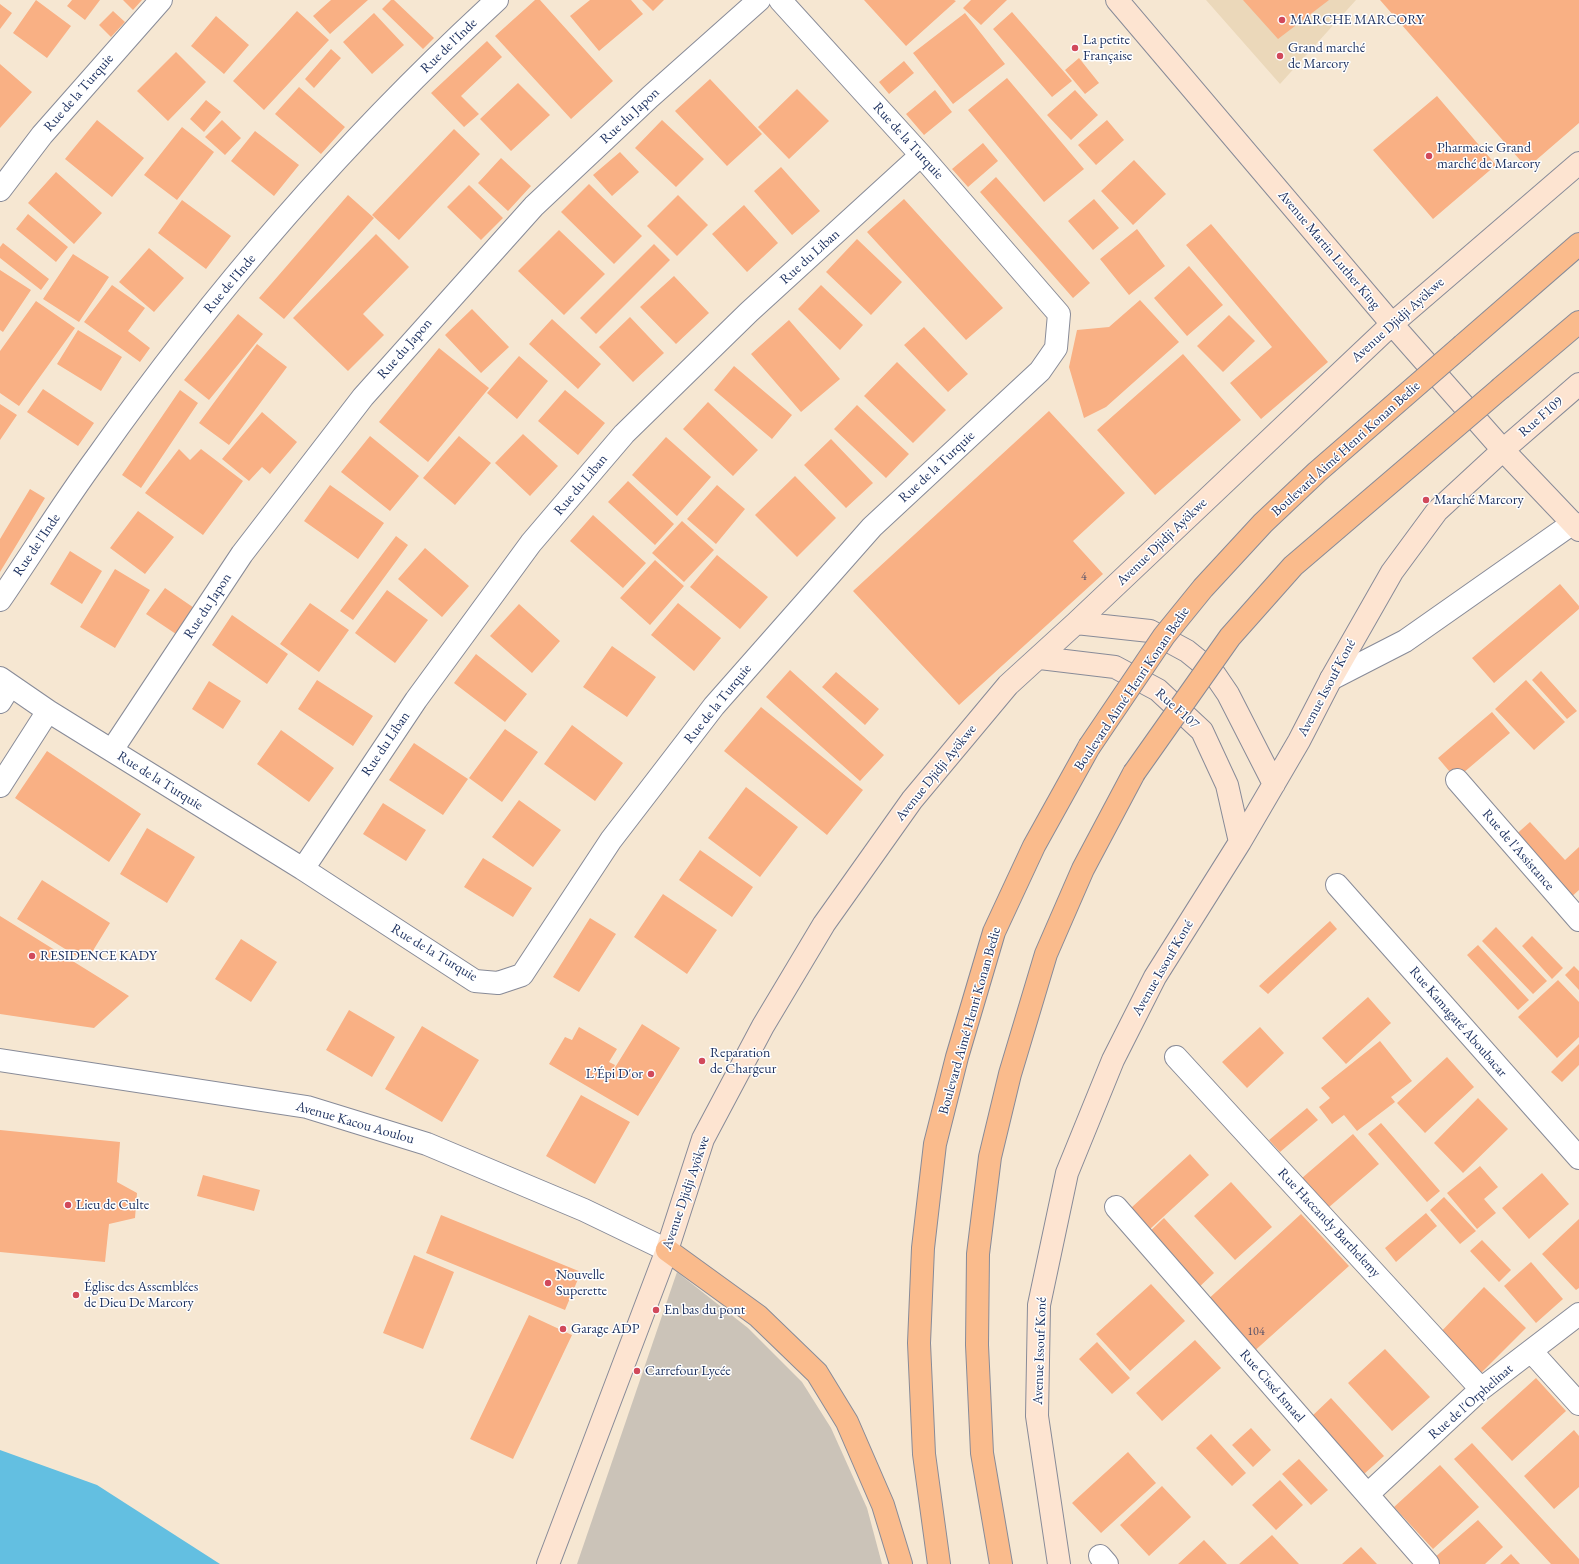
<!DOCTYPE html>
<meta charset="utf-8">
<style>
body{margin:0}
canvas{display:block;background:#f6e7d2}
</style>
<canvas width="1579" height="1564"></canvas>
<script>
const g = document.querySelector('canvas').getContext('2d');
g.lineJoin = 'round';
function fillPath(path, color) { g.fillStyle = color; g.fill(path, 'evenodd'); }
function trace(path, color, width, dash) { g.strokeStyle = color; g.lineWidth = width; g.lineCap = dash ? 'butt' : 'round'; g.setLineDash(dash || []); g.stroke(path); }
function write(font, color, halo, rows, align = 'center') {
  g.font = font + ' "EB Garamond",serif'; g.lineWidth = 3; g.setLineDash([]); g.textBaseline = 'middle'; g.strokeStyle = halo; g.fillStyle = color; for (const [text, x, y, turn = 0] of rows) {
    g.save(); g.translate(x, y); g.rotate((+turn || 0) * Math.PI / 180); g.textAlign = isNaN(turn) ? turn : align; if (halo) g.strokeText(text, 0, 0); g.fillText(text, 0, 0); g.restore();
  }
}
fillPath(new Path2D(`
 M1206 0H1356L1280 84Z`), '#ebd8ba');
fillPath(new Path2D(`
 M677 1272 748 1328 802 1382 831 1428 867 1508 882 1564H577Z`), '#cbc3b8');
fillPath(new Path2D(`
 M0 1450 97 1485 220 1564H0Z`), '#63bfe1');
fillPath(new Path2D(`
 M36 0 71 26 47 58 13 33Z
 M72 0H100L85 20 67 6Z
 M123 0H142L133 10Z
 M331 0H368L330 34 313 16Z
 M391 0H394L434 38 423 49 382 9Z
 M535 0H540L613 81 571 119 495 36Z
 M590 0H631L643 14 599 51 570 16Z
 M642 0H664L653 11Z
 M864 0H954L956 1 906 46Z
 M971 0H1007L981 25 963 8Z
 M1243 0H1329L1278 39Z
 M1380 0H1579V123L1527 168Z
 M0 4 12 13 0 29Z
 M113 11 125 22 111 37 99 25Z
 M297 11 329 40 264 110 233 81Z
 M1012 12 1072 81 1052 97 993 29Z
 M374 13 404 45 372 74 343 42Z
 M965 13 1005 64 953 104 913 53Z
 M216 16 249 45 224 74 191 46Z
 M487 41 502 57 461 96 479 114 464 127 431 93Z
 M331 49 341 58 314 88 305 79Z
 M176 52 206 82 168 121 137 91Z
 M1079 58 1099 83 1085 94 1065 70Z
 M904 61 914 73 889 94 879 82Z
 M0 64 32 92 0 128Z
 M1007 78 1084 169 1044 202 968 110Z
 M710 79 762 134 727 166 675 111Z
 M518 83 550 115 511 151 480 119Z
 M299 87 345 127 321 154 275 114Z
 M797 89 829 121 789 159 758 127Z
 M935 90 952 112 924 135 906 114Z
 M1075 90 1098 115 1071 140 1047 115Z
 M1437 96 1496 165 1433 219 1373 150Z
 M206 100 221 112 204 132 190 119Z
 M97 120 144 158 112 197 65 159Z
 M222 120 241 138 225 155 205 137Z
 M662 120 704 159 676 187 635 148Z
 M1107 120 1124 140 1096 165 1078 145Z
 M182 127 214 152 177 200 144 175Z
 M454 129 480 154 399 240 372 215Z
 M255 131 299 165 274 196 231 161Z
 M983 143 998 161 968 187 952 169Z
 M620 152 639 172 612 196 593 175Z
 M501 158 531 186 508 211 478 183Z
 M1134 160 1166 194 1133 225 1101 191Z
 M781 167 820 211 792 235 754 191Z
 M56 172 102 213 74 244 28 203Z
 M996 177 1090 283 1073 298 980 192Z
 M589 184 642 236 614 264 561 212Z
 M469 185 503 218 481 240 447 207Z
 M348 195 374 218 284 319 259 298Z
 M678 195 708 225 677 256 647 226Z
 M904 199 1003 308 966 340 867 232Z
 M1094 199 1119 228 1093 250 1068 221Z
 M182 200 231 236 206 269 158 233Z
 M744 205 778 243 747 272 712 234Z
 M28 214 68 247 56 262 16 229Z
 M1211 224 1328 362 1261 419 1230 383 1272 347 1186 245Z
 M1137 229 1165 266 1129 295 1100 259Z
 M559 230 605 274 564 315 518 271Z
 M376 234 409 267 363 314 384 335 348 371 293 318Z
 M857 239 902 282 871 315 826 272Z
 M3 243 49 279 41 290 0 258V247Z
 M654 244 670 260 596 334 580 318Z
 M149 248 184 278 154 312 119 282Z
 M73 254 109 277 79 322 43 299Z
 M1189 266 1223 305 1187 336 1154 298Z
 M0 270 31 290 3 332 0 330Z
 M674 276 709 313 676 344 640 307Z
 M112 285 145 308 128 331 150 348 140 362 84 322Z
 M821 285 863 325 840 350 798 309Z
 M1140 300 1179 342 1106 407 1084 418 1069 367 1077 330 1109 327Z
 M36 301 75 328 19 406 0 393V351Z
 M472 309 509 347 481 373 445 335Z
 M238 314 263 334 209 400 184 380Z
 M1229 315 1255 341 1223 372 1197 346Z
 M630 317 664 353 633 382 599 347Z
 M552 319 601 364 578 389 529 344Z
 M789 320 840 379 801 412 751 354Z
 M924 327 968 374 948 392 904 345Z
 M78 330 122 357 101 391 57 364Z
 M257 344 287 367 229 445 199 423Z
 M439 348 489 388 428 462 379 422Z
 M1183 354 1241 420 1155 495 1097 430Z
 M519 356 548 381 517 419 487 393Z
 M897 362 946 410 913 443 864 396Z
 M734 366 792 415 772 439 714 390Z
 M43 389 94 423 78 446 27 412Z
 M180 390 198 403 141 488 122 475Z
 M565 390 605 423 578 455 538 421Z
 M708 402 758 450 733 476 683 429Z
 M0 404 17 415 0 440Z
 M857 405 909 454 886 478 834 429Z
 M1049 411 1125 493 1073 541 1103 574 959 705 853 591Z
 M262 412 297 442 270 474 262 467 249 481 222 459Z
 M523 434 558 466 530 496 495 463Z
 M370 436 419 476 390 511 341 472Z
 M459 436 491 463 455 505 423 478Z
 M666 437 711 477 677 516 632 475Z
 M831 439 873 483 846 508 804 465Z
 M179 449 190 460 201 449 243 481 203 535 145 493Z
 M795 476 836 518 797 557 755 515Z
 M628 481 674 524 655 545 608 502Z
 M330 485 384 523 358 559 304 521Z
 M717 485 745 509 716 544 687 519Z
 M30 489 45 498 0 572V539Z
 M138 511 174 537 145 574 110 548Z
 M593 515 646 563 623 588 570 541Z
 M682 521 714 550 684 582 652 553Z
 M396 536 408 545 353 620 340 611Z
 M425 548 469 586 442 617 398 579Z
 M70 551 102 571 82 604 50 584Z
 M717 555 768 597 740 629 690 587Z
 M655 560 684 586 650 625 620 598Z
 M115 569 150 590 115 648 80 627Z
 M1560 584 1579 606V609L1494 683 1472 658Z
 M165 588 200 612 182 638 146 614Z
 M387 590 428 620 395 663 355 633Z
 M310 603 349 630 319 672 280 644Z
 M678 603 721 638 694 671 651 635Z
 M519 604 560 641 532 673 490 636Z
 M232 615 288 654 267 684 212 645Z
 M612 646 656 677 627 717 583 687Z
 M476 654 527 694 505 722 454 683Z
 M790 670 884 755 860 781 766 697Z
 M1541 671 1577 711 1567 719 1532 680Z
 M836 672 879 709 865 725 822 687Z
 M317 680 373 716 353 746 298 709Z
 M1526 680 1565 722 1534 750 1495 709Z
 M209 681 241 701 223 729 192 709Z
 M761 707 863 790 827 835 724 751Z
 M1492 712 1510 733 1456 779 1438 758Z
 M572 725 623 763 595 801 544 764Z
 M505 729 538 752 502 802 469 778Z
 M281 730 334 768 309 802 257 764Z
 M414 743 468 779 443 815 389 780Z
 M47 751 141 814 109 862 15 798Z
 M746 787 798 827 760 877 708 838Z
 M519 800 561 830 533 867 492 837Z
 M383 803 426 830 406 861 363 834Z
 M1530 822 1565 860 1579 847V890L1569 899 1512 838Z
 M147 828 195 857 167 903 120 874Z
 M700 850 753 887 732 917 679 880Z
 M483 858 532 888 513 917 464 887Z
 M42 880 110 923 86 962 17 919Z
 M663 894 717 930 687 974 634 937Z
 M0 916 129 996 94 1028 0 1014Z
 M590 918 616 934 579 992 553 977Z
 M1330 921 1337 929 1268 994 1259 986Z
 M1496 927 1547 981 1533 994 1482 941Z
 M1532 936 1563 968 1552 979 1522 946Z
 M241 939 277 962 251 1002 215 979Z
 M1478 945 1529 1000 1518 1010 1467 955Z
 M1574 966 1579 971V990L1565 975Z
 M1558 980 1579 1002V1037L1557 1058 1518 1017Z
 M1368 997 1391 1023 1346 1064 1322 1038Z
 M349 1010 395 1037 372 1077 326 1050Z
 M642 1024 680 1048 638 1116 549 1064 565 1037 572 1040 579 1027 617 1049 609 1062 615 1065 606 1082Z
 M422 1026 479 1060 442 1122 385 1089Z
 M1260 1027 1284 1053 1247 1088 1222 1062Z
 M1380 1041 1412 1081 1391 1097 1395 1102 1357 1131 1344 1115 1332 1124 1319 1107 1330 1098 1321 1088Z
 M1579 1044V1065L1562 1082 1551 1072Z
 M1447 1057 1474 1087 1425 1133 1397 1103Z
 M581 1095 630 1122 595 1184 546 1156Z
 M1478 1098 1508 1129 1463 1173 1434 1143Z
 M1307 1108 1318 1120 1280 1152 1269 1140Z
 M1381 1123 1440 1191 1427 1202 1368 1134Z
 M0 1130 120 1142 117 1182 137 1193 135 1218 109 1224 105 1262 0 1252Z
 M1353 1134 1379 1164 1328 1208 1302 1178Z
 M1190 1154 1209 1175 1150 1229 1131 1208Z
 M1480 1166 1498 1187 1484 1199 1496 1213 1477 1229 1447 1193Z
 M1542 1173 1569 1204 1529 1239 1502 1208Z
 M203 1175 260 1190 254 1211 197 1196Z
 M1231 1182 1272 1227 1235 1260 1194 1216Z
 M1444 1197 1476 1231 1460 1244 1430 1210Z
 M1426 1213 1437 1226 1396 1262 1385 1248Z
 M1301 1214 1349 1266 1251 1354 1204 1303Z
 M441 1215 581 1272 565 1310 426 1253Z
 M1164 1218 1214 1273 1195 1291 1145 1236Z
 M1579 1219V1288L1576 1290 1542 1254Z
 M1482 1240 1511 1270 1499 1282 1470 1251Z
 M414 1255 454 1272 423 1349 383 1333Z
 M1531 1262 1563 1299 1536 1323 1504 1286Z
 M1151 1284 1185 1321 1130 1371 1096 1334Z
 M1484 1287 1526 1328 1476 1378 1435 1338Z
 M529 1315 572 1335 513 1459 470 1439Z
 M1195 1340 1221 1368 1162 1421 1136 1393Z
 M1097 1342 1130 1378 1112 1394 1079 1359Z
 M1385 1349 1430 1397 1392 1431 1348 1383Z
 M1536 1378 1566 1411 1512 1461 1481 1428Z
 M1331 1398 1384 1456 1364 1474 1311 1417Z
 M1251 1428 1271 1450 1253 1467 1232 1445Z
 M1574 1430 1579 1436V1487L1554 1509 1524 1476Z
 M1211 1434 1246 1473 1232 1486 1196 1448Z
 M1472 1443 1579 1559V1564H1551L1454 1459Z
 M1128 1452 1156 1483 1101 1533 1072 1503Z
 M1299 1459 1328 1490 1311 1505 1282 1474Z
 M1440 1465 1479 1507 1433 1549 1394 1507Z
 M1280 1480 1303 1505 1276 1530 1252 1505Z
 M1162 1486 1191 1517 1149 1556 1120 1525Z
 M1478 1520 1503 1547 1485 1564H1439L1434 1558Z
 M1272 1535 1299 1564H1239Z
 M1204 1540 1227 1564H1178Z
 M1361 1547 1377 1564H1342Z
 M1511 1554 1520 1564H1500Z`), '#f9b084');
const street = new Path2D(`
 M0 190 42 135 161 0
 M0 600C33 552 63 503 97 457 214 291 348 137 497 0
 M0 678 48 711 303 869 475 981 498 983 522 975 611 840 714 706 872 527 1040 371 1056 348 1059 314 921 155 780 0
 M1331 679 1405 641 1573 523
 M0 702 10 686
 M112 750 242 554 363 397 534 206 650 97 759 0
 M1457 780 1579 920
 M0 786 48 711
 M303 869 416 700 531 543 624 434 749 312 921 155
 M1337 885 1579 1158
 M1176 1057 1481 1389
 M0 1060 307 1107 427 1144 584 1210 667 1250
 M1116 1207 1428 1564
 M1531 1351 1579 1404
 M1368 1494 1481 1389 1579 1314
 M1100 1556 1107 1564`);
const secondary = new Path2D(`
 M1117 0 1392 324 1503 450 1579 530
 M1076 623 1150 631 1187 651 1213 672 1228 694 1274 784
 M1040 658 1115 667 1158 690 1202 731 1227 785 1240 842
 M548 1564 667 1250 703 1139 763 1026 824 924 912 800 1008 685 1076 623 1392 324 1579 163
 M1059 1564 1037 1416 1039 1305 1067 1173 1113 1060 1155 977 1240 842 1299 741 1331 679 1392 572 1437 511 1503 450 1579 384`);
const highway = new Path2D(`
 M1463 345 1579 244
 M1501 388 1579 322
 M667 1250 758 1316 817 1373 847 1422 883 1505 901 1564
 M939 1564 924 1454 919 1343 923 1248 935 1144 957 1057 994 932 1034 846 1089 747
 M1001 1564 982 1453 977 1345 978 1254 990 1157 1010 1074 1046 954 1083 869 1134 773`);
trace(street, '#888b98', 24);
trace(secondary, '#888b98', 24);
trace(highway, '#888b98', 24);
trace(street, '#fff', 22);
trace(secondary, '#fde4d1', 22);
trace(highway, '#fabb8c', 22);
const highwayBridge = new Path2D(`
 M1089 747 1164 636 1203 588 1263 523 1317 472 1463 345
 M1134 773 1230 637 1293 566 1501 388`);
trace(highwayBridge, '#888b98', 24, []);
trace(highwayBridge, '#fabb8c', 22);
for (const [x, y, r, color] of [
 [1282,20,4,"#d1495b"],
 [1075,48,4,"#d1495b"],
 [1280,56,4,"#d1495b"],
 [1429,156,4,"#d1495b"],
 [1426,500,4,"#d1495b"],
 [32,956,4,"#d1495b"],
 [702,1061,4,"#d1495b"],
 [651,1074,4,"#d1495b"],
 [68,1205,4,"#d1495b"],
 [548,1283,4,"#d1495b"],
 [76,1295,4,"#d1495b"],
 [656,1310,4,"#d1495b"],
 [563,1329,4,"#d1495b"],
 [637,1371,4,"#d1495b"]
]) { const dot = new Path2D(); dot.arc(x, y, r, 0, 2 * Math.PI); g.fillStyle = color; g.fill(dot); trace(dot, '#fff', 1.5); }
write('12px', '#524f68', null, [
 ["4",1084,577],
 ["104",1256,1332]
]);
write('14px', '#1b2f5e', '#fff', [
 ["MARCHE MARCORY",1290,20],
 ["La petite",1083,40],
 ["Française",1083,56],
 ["Grand marché",1288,48],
 ["de Marcory",1288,64],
 ["Pharmacie Grand",1437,148],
 ["marché de Marcory",1437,164],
 ["Marché Marcory",1434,500],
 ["RESIDENCE KADY",40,956],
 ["Reparation",710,1053],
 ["de Chargeur",710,1069],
 ["L’Épi D'or",643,1074,"right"],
 ["Lieu de Culte",76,1205],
 ["Nouvelle",556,1275],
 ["Superette",556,1291],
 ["Église des Assemblées",84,1287],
 ["de Dieu De Marcory",84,1303],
 ["En bas du pont",664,1310],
 ["Garage ADP",571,1329],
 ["Carrefour Lycée",645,1371]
], 'left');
write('14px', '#1b2f5e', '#fff', [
 ["Rue de l'Inde",449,46,-44],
 ["Rue de la Turquie",79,93,-49],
 ["Rue du Japon",630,116,-43],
 ["Rue de la Turquie",908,141,48],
 ["Avenue Martin Luther King",1329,250,50],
 ["Rue du Liban",810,257,-42],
 ["Rue de l'Inde",230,284,-50],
 ["Avenue Djidji Ayökwe",1398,320,-42],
 ["Rue du Japon",405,349,-49],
 ["Rue F109",1541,417,-41],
 ["Boulevard Aimé Henri Konan Bedie",1346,449,-42],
 ["Rue de la Turquie",937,467,-43],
 ["Rue du Liban",581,485,-50],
 ["Avenue Djidji Ayökwe",1162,542,-44],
 ["Rue de l'Inde",37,545,-56],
 ["Rue du Japon",208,606,-57],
 ["Avenue Issouf Koné",1327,688,-62],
 ["Boulevard Aimé Henri Konan Bedie",1132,689,-56],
 ["Rue de la Turquie",718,704,-51],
 ["Rue F107",1177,709,42],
 ["Rue du Liban",386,744,-56],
 ["Avenue Djidji Ayökwe",936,773,-51],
 ["Rue de la Turquie",160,781,32],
 ["Rue de l'Assistance",1518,850,49],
 ["Rue de la Turquie",434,953,31],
 ["Avenue Issouf Koné",1163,968,-60],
 ["Boulevard Aimé Henri Konan Bedie",970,1021,-74],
 ["Rue Kamagaté Aboubacar",1458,1022,49],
 ["Avenue Kacou Aoulou",355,1123,16],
 ["Avenue Djidji Ayökwe",686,1193,-71],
 ["Rue Haccandy Barthelemy",1329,1223,47],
 ["Avenue Issouf Koné",1040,1351,-88],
 ["Rue Cissé Ismael",1272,1386,49],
 ["Rue de l'Orphelinat",1471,1402,-41]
]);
</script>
